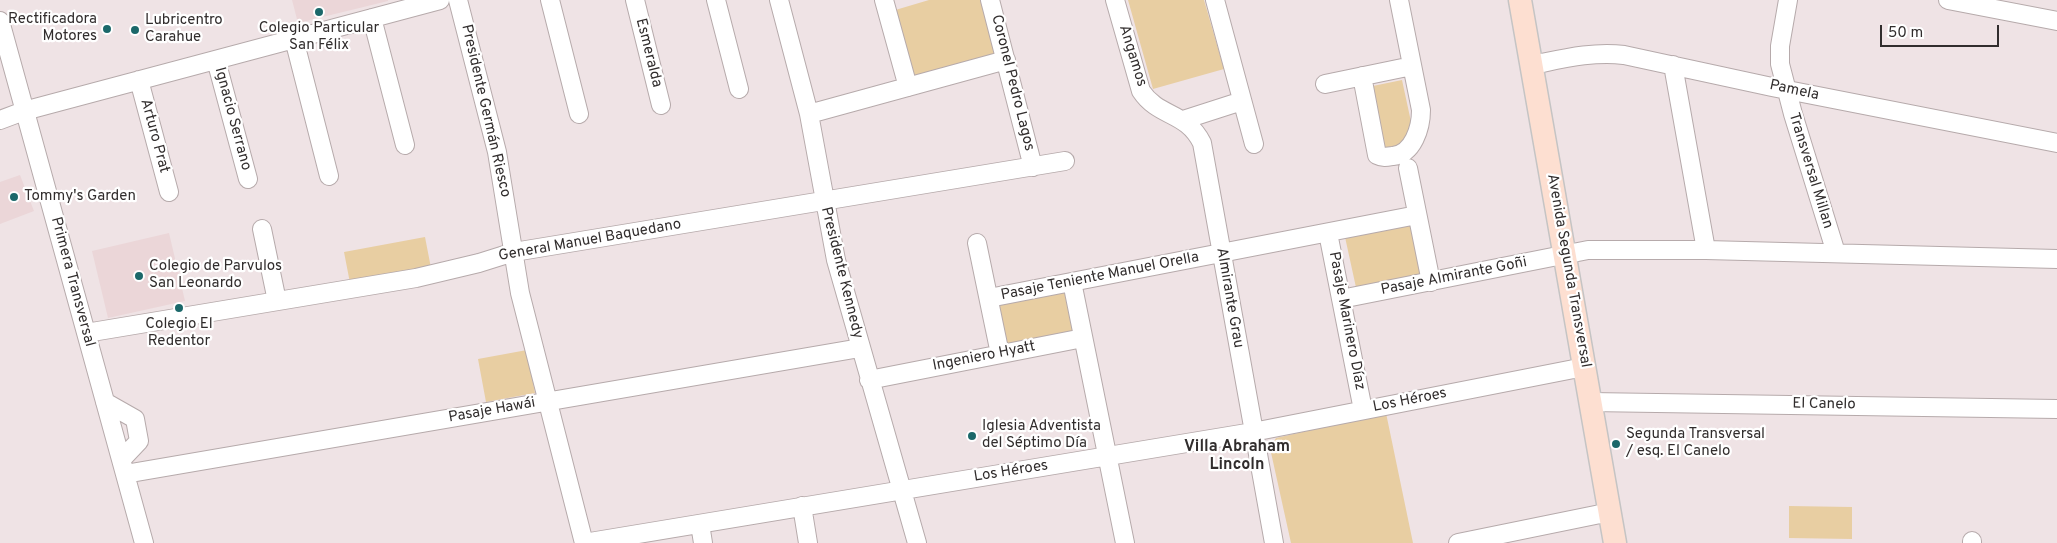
<!DOCTYPE html>
<meta charset="utf-8">
<style>
body{margin:0}
#map{position:relative;width:2057px;height:543px;overflow:hidden;background:#efe3e5;font-family:Overpass,sans-serif}
canvas{display:block}
.scale{position:absolute;left:1880px;top:25px;width:119px;height:22px;box-sizing:border-box;border:2px solid #312d2d;border-top:0;padding-left:6px;font-size:15px;line-height:18px;white-space:nowrap;color:#312d2d;-webkit-text-stroke:4px #fff;paint-order:stroke}
</style>
<div id="map">
<canvas width="2057" height="543"></canvas>
<div class="scale">50 m</div>
</div>
<script>
const g = document.querySelector('canvas').getContext('2d');
g.lineJoin = 'round';
function fillPath(path, color) { g.fillStyle = color; g.fill(path, 'evenodd'); }
function trace(path, color, width, dash) { g.strokeStyle = color; g.lineWidth = width; g.lineCap = dash ? 'butt' : 'round'; g.setLineDash(dash || []); g.stroke(path); }
function write(font, color, halo, rows, align = 'center') {
  g.font = font + ' Overpass,sans-serif'; g.lineWidth = 4.5; g.setLineDash([]); g.textBaseline = 'middle'; g.strokeStyle = halo; g.fillStyle = color; for (const [text, x, y, turn = 0] of rows) {
    g.save(); g.translate(x, y); g.rotate((+turn || 0) * Math.PI / 180); g.textAlign = isNaN(turn) ? turn : align; if (halo) g.strokeText(text, 0, 0); g.fillText(text, 0, 0); g.restore();
  }
}
fillPath(new Path2D(`
 M292 0H388V1L298 23Z
 M20 175 34 211 0 224V182Z
 M169 233 185 301 108 318 92 251Z`), '#ebd6d8');
fillPath(new Path2D(`
 M929 0H981L996 60 912 82 892 11Z
 M1128 0H1204L1224 69 1153 89Z
 M1402 80 1413 131 1402 150 1382 154 1368 87Z
 M1411 222 1423 277 1357 292 1345 237Z
 M425 237 431 268 350 283 344 252Z
 M1069 290 1079 334 1008 348 999 304Z
 M527 350 535 393 486 402 478 359Z
 M1386 413 1413 543H1291L1270 448 1276 438Z
 M1789 506 1852 507V539L1789 538Z`), '#e8cea2');
const minor = new Path2D(`
 M458 0 497 152 520 293 584 543 1253 432 1584 367
 M550 0 579 114
 M635 0 661 105
 M716 0 739 89
 M779 0 809 114 836 260 917 543
 M884 0 908 87
 M990 0 1033 167
 M1115 0 1141 91C1159 118 1186 111 1202 143L1274 543
 M1215 0 1254 144
 M1788 0 1780 46V64L1793 114 1836 253
 M1948 0 2057 21
 M372 18 405 145
 M0 21 144 543
 M294 39 329 176
 M216 60 248 179
 M1532 65C1562 59 1593 51 1624 55L1772 87 2057 143
 M1673 65 1706 250
 M1362 76 1377 155C1383 158 1387 157 1393 156 1413 154 1421 128 1421 110L1399 0
 M139 80 169 192
 M1325 84 1412 66
 M809 114 1006 60
 M0 120 24 111 440 0
 M1183 120 1242 101
 M1408 168 1431 282
 M262 229 277 301
 M1328 233 1363 410
 M977 243 1000 354
 M1072 282 1125 543
 M989 298 1417 215
 M1341 299 1588 250H1706L2057 259
 M86 333 416 278 479 263 514 252 1065 161
 M869 380 1083 338
 M105 402 135 419 139 441 121 460
 M1590 402 2057 409
 M125 474 860 348
 M802 506 808 543
 M700 524 703 543
 M1972 541V543
 M1458 543 1610 512`);
const major = new Path2D(`
 M1520 0 1615 543`);
trace(minor, '#b6aaab', 20);
trace(major, '#c5c4c4', 25);
trace(minor, '#fff', 18);
trace(major, '#fddfd1', 22);
for (const [x, y, r, color] of [
 [319,12,5,"#1b686a"],
 [107,29,5,"#1b686a"],
 [135,30,5,"#1b686a"],
 [14,197,5,"#1b686a"],
 [139,276,5,"#1b686a"],
 [179,308,5,"#1b686a"],
 [972,436,5,"#1b686a"],
 [1616,444,5,"#1b686a"]
]) { const dot = new Path2D(); dot.arc(x, y, r, 0, 2 * Math.PI); g.fillStyle = color; g.fill(dot); trace(dot, '#fff', 2); }
write('15px', '#312d2d', '#fff', [
 ["Rectificadora",97,20,"right"],
 ["Motores",97,37,"right"],
 ["Lubricentro",145,21],
 ["Carahue",145,38],
 ["Colegio Particular",319,29,"center"],
 ["San Félix",319,46,"center"],
 ["Tommy's Garden",24,197],
 ["Colegio de Parvulos",149,267],
 ["San Leonardo",149,284],
 ["Colegio El",179,325,"center"],
 ["Redentor",179,342,"center"],
 ["Iglesia Adventista",982,427],
 ["del Séptimo Día",982,444],
 ["Segunda Transversal",1626,435],
 ["/ esq. El Canelo",1626,452]
], 'left');
write('15px', '#312d2d', '#fff', [
 ["Esmeralda",648,53,76],
 ["Angamos",1132,56,73],
 ["Coronel Pedro Lagos",1012,83,76],
 ["Pamela",1794,91,12],
 ["Presidente Germán Riesco",485,111,77],
 ["Ignacio Serrano",232,119,75],
 ["Arturo Prat",154,136,75],
 ["Transversal Millan",1810,171,73],
 ["General Manuel Baquedano",590,241,-10],
 ["Avenida Segunda Transversal",1568,271,80],
 ["Presidente Kennedy",841,273,76],
 ["Pasaje Teniente Manuel Orella",1100,277,-11],
 ["Pasaje Almirante Goñi",1454,277,-11],
 ["Primera Transversal",72,282,75],
 ["Almirante Grau",1229,298,80],
 ["Pasaje Marinero Díaz",1346,321,79],
 ["Ingeniero Hyatt",984,357,-11],
 ["Los Héroes",1410,401,-11],
 ["El Canelo",1824,405,1],
 ["Pasaje Hawái",492,411,-10],
 ["Los Héroes",1011,472,-9]
]);
write('bold 16px', '#312d2d', '#fff', [
 ["Villa Abraham",1237,448],
 ["Lincoln",1237,466]
]);
</script>
